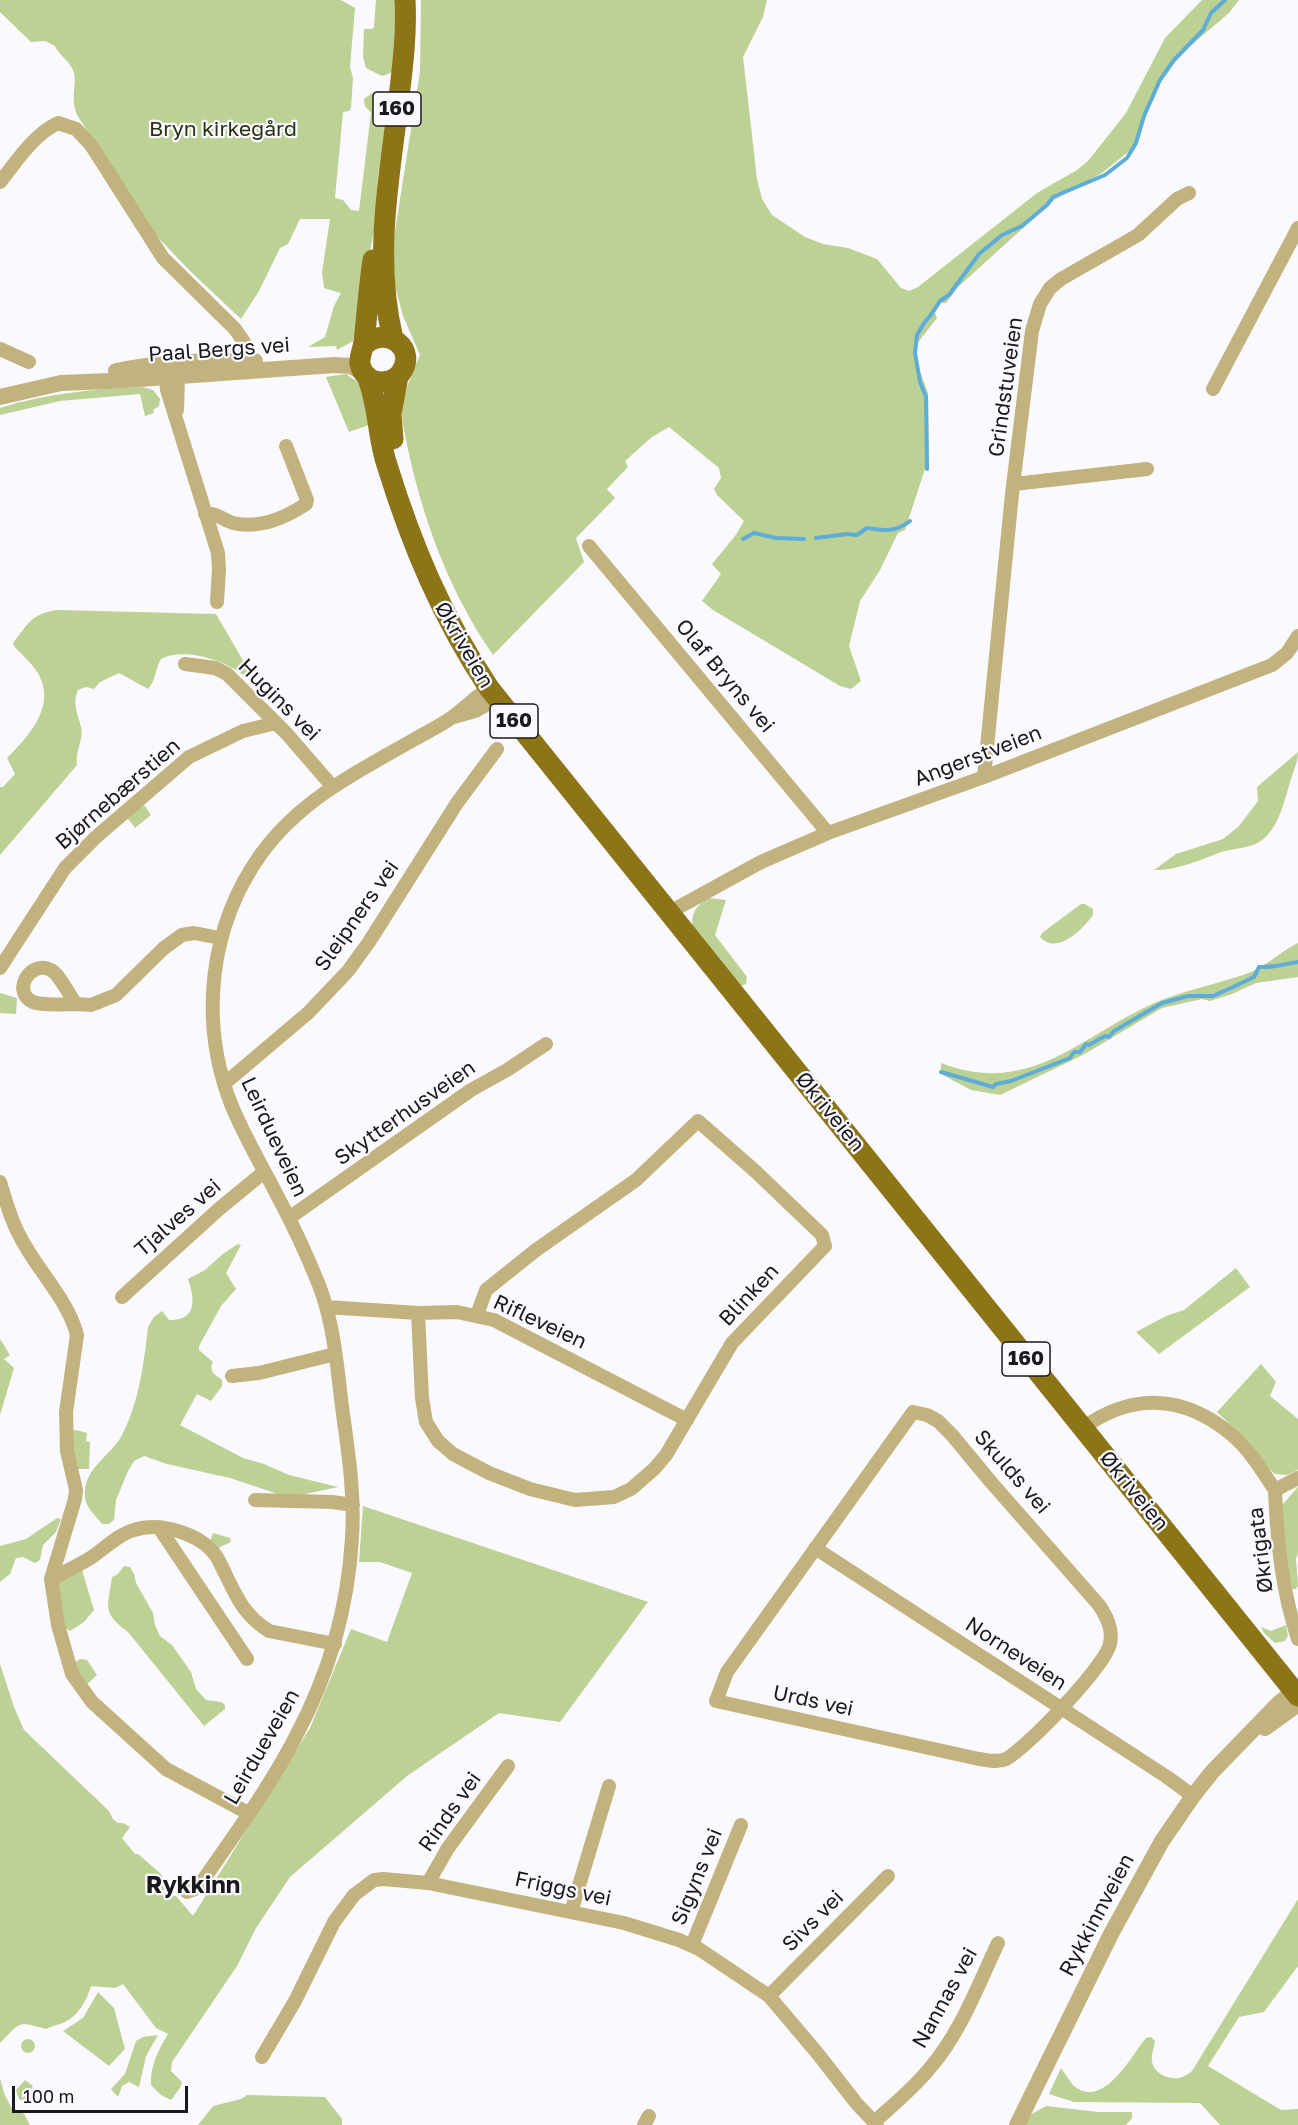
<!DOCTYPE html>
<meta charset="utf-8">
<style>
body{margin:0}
#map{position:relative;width:1298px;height:2125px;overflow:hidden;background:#f9f9ff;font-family:"Golos Text",sans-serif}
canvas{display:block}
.scale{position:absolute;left:12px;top:2086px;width:176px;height:27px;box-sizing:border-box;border:3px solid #1a1a1d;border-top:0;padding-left:8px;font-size:18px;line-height:21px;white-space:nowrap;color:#1a1a1d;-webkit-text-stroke:4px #f9f9ff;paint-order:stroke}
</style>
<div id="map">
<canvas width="1298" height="2125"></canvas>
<div class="scale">100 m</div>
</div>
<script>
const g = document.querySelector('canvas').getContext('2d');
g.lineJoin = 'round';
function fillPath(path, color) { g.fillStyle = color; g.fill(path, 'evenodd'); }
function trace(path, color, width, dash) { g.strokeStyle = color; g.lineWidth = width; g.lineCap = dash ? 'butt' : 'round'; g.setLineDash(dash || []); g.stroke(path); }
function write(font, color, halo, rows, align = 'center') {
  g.font = font + ' "Golos Text",sans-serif'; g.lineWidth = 4.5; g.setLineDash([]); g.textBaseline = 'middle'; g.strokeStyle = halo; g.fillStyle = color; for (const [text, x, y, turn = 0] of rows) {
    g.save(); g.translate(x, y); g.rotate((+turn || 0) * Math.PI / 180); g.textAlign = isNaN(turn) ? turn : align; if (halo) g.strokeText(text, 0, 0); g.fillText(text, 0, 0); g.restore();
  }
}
fillPath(new Path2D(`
 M0 0H341L355 8 350 67 353 78 351 108 349 111 343 112 335 198 343 200 351 210 359 211 371 113 365 106 364 99 375 91 387 93 389 97 378 176 376 220 353 341 337 350 336 346 308 347 325 337 334 306 341 293 324 288 322 272 330 219H300L288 244 280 248 259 291 241 319 188 269 153 232 77 115C70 96 77 86 74 73 71 61 58 55 55 46L45 41 31 42 0 12Z
 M376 0H396L393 72 382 76 366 68 363 57 364 29H372L374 27Z
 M421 0H767L763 17 743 57 757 179 762 199 772 215 805 237 823 244 848 248 877 259 901 288 909 291 918 287 1037 193 1077 170 1088 161 1126 113 1165 38 1202 0H1239L1229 13 1189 47 1167 70 1148 107 1133 148 1102 173 1054 200 958 287 946 303H941L935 313 937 318 916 345 918 366 928 393 929 469H925L905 530 898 533 880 570 860 601 849 646 861 681 851 689 840 686 713 610 702 601 721 574 712 564 735 536 744 521 717 495 714 489 721 478 719 468 669 427 652 437 625 461 628 467 607 489 615 498 576 538 584 562 493 655C444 584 417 503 402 419 401 396 411 376 420 355L403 316 394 282 393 244 420 72Z
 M346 374 362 385 369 425 349 432 326 377Z
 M143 387 153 390 160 399 159 406 153 410 154 413 145 416 140 394 60 401 0 415V408C47 393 95 389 143 387Z
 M57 610 216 614 252 676 261 686 259 688C251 682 244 675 236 670 216 658 182 648 161 659 155 669 156 680 148 689L119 673 100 682 94 689 86 687 78 690C72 704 78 714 81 727 84 741 75 750 77 765L0 855V787H3L15 774 7 758C28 737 56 707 39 675 34 665 22 655 14 646L13 643C29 623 31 614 57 610Z
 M1298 752C1298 762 1294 769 1291 779 1284 801 1278 836 1253 845 1241 849 1228 849 1216 854 1195 862 1177 870 1154 870L1176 854 1223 839 1239 826 1258 801 1257 787Z
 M136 806H145L151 815 135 828 126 816Z
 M709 898 726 900 715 935 747 977 746 984 740 986 693 929C690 914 696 905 709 898Z
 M1081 904H1085L1093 909V915C1083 929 1057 956 1040 937L1042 933Z
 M1298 943V977L1256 983 1232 994 1210 1001 1202 999 1162 1008 1083 1055 1000 1095 971 1090 941 1074V1063C1029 1097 1078 1038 1152 1004 1181 991 1213 985 1243 975 1264 969 1279 952 1298 943Z
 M0 993 17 998 16 1014 0 1013Z
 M238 1244 241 1245 226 1273 236 1289 221 1306 199 1346V1350L213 1362 211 1367 213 1373 222 1380V1386L211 1401 197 1394 180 1425 243 1458 264 1464 289 1475 338 1487 296 1496 278 1494 230 1478 167 1464 144 1456 134 1461 128 1471 116 1500 114 1520 109 1524H102C96 1516 86 1508 85 1497 82 1469 112 1455 122 1435 139 1403 144 1362 148 1327L154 1317 162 1311 169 1320C197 1321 195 1299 188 1279L205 1270 224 1253Z
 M1236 1268 1250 1287 1159 1354 1136 1332 1166 1316 1184 1310Z
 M0 1339 10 1355 4 1359 14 1368 0 1415Z
 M1261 1364 1276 1382 1270 1396 1298 1419V1470L1287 1475 1275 1474 1268 1468 1251 1444 1217 1412Z
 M76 1430 87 1433 86 1441 90 1442 89 1469H77L70 1431Z
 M1298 1487V1553L1296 1559 1298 1586 1296 1589H1292L1289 1586 1283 1545 1282 1505Z
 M363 1506 648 1602 560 1722 499 1713 407 1776 290 1877 256 1928 237 1966 172 2062 171 2071 182 2082 180 2088 171 2100 161 2095 151 2085C150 2066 158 2051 168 2034L156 2028 123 1984 115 1988 91 1986C87 2000 78 2016 65 2022 58 2025 52 2026 46 2029 16 2020 20 2023 0 2043V1664L14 1707 24 1730 109 1811 113 1819 118 1823H123L130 1827 122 1838 135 1854H138L161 1874 166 1884 164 1885 163 1896H176L193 1916 310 1728 351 1629 387 1642 412 1573 380 1562H359Z
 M57 1518 61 1519 56 1532 43 1545 40 1560 35 1563 23 1557 16 1558 10 1574 0 1582V1546L26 1539Z
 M213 1533 230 1538 231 1542 218 1548 210 1542Z
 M124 1566 130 1567 134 1574 136 1583 153 1613 155 1625 160 1636 172 1645 191 1672 196 1689 206 1700 221 1702 225 1705V1709L204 1726 128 1632C101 1612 108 1607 112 1577L118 1574Z
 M82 1570 94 1610 84 1622 70 1631 62 1626 57 1580Z
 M1286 1625 1288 1636 1285 1641 1275 1643 1265 1634 1261 1627 1271 1631Z
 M80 1659 87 1660 97 1675 84 1687 73 1664Z
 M1298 1899V1966L1264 2012 1239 2017 1208 2066 1281 2110 1298 2109V2125H1220L1200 2103 1074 2102 1049 2094 1061 2068C1065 2073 1068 2079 1072 2084 1102 2113 1131 2056 1146 2038L1151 2037 1155 2041C1154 2048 1151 2055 1152 2061 1153 2073 1169 2080 1179 2078 1184 2077 1188 2074 1192 2071Z
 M98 1992 114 2008 125 2049 109 2066 63 2031 83 2018Z
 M158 2035 146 2056 139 2087 129 2082 122 2086 118 2097 111 2089 125 2074 136 2041 143 2037Z
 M21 2046a7 7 0 1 1 14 0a7 7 0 1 1-14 0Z
 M0 2078 4 2093 11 2107 24 2114 30 2125H0Z
 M25 2080 33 2086 23 2101 19 2099 16 2090Z
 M247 2095 325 2097 342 2119V2125H198L213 2106 241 2099Z
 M1046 2106 1098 2112H1132V2118L1126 2125H1024L1030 2115Z`), '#bcd193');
trace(new Path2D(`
 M927 469 926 397 920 382 915 353 917 335 924 323 930 316 940 301 949 295 979 254 1002 235 1022 226 1047 205 1053 197 1105 175 1127 158 1136 143 1144 116 1160 80 1174 60 1203 30 1211 13 1225 0
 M816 538 847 534 857 535 867 528C884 531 896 532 910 521
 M743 539 754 533 776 538 804 539
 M941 1072 993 1087 996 1084 1011 1081 1070 1058 1074 1052H1080L1086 1044 1089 1045 1105 1036 1109 1037 1114 1031 1162 1003 1188 996H1213L1233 987 1254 977 1259 967C1273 968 1284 964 1298 962`), '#5dadd8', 4);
trace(new Path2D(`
 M0 182C17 161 33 135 58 123L76 129 91 145 163 258 235 329 244 342 250 371
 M0 349 29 362
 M169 368 166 376 167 390 218 553 219 570 217 602
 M173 368 178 376 177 410
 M1213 389 1298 228
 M1014 484 1147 469
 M205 514C216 512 223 520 233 523 258 529 285 518 306 504L307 500 286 446
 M589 546 828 833
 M185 664 215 668 227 674 287 734 332 786
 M454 717 475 711 497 699
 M984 777 1012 494 1032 331 1040 304 1050 288 1061 279 1138 235 1177 199 1189 193
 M668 913 761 862 828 833 984 777 1272 665 1287 653 1298 636
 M0 968 65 868 96 837 189 757 243 731 276 723
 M76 1004C65 1004 42 1006 33 1002 11 992 30 959 51 970 59 974 70 996 76 1004L91 1005 116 995 164 948 182 935 194 933 220 938
 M224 1084 308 1013 348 971 369 942 457 803 497 749
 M0 1182C7 1205 13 1227 26 1247 42 1275 69 1303 77 1335L66 1412 67 1451 76 1490 75 1499 51 1579 58 1625 72 1674 92 1702 166 1769 248 1813
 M289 1218 471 1090 507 1070 546 1044
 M122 1297 219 1209 264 1172
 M326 1307 418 1313 457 1312 494 1320 687 1420
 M418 1313 422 1398 426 1422 438 1441 453 1454 489 1473 530 1489 575 1500 614 1497 631 1489 654 1469 666 1455 732 1343 825 1246 822 1235 755 1171 698 1121 636 1180 536 1250 486 1290 477 1315
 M232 1376 259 1373 335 1354
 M913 1412 927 1415 938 1421 952 1435 990 1481 1099 1605C1107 1617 1113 1629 1110 1644 1105 1666 1027 1748 1006 1759 998 1763 988 1760 979 1759L716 1701 727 1672Z
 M1083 1428C1133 1392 1185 1395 1232 1435 1250 1450 1262 1471 1275 1490L1298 1478
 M1275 1490C1277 1541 1282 1591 1298 1639
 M255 1500 332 1502 353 1505
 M160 1529 247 1659
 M815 1548 1167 1777 1193 1796
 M51 1579C65 1572 79 1565 92 1557 105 1548 119 1534 134 1530 162 1521 206 1535 219 1561 234 1590 240 1613 269 1631L335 1644
 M428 1883 448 1848 508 1766
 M187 1892 198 1888 206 1876C237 1831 271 1785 296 1736 329 1674 348 1608 352 1538 355 1494 348 1450 342 1407 337 1366 334 1324 319 1285 307 1255 293 1225 278 1197 262 1166 244 1136 231 1104 199 1021 209 927 261 854 301 799 357 772 415 739 427 732 440 726 451 718 464 709 475 697 489 688
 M571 1912 609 1786
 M692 1945 741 1825
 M769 1996 888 1876
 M262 2057 295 2001 334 1922 354 1895 374 1880 383 1879 428 1883 624 1923 679 1940 699 1949 769 1996 818 2054 857 2104 877 2125
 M874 2122C893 2105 914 2088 930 2068 961 2032 978 1985 998 1943
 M644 2125 649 2116`), '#c2b27d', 14);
trace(new Path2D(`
 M116 371C162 362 208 360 255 361
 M0 397 61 383 110 381 334 365 351 366 365 374
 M1265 1728 1298 1704
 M1017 2125 1111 1934 1162 1841 1193 1796 1212 1772 1278 1704 1294 1691`), '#c2b27d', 16);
trace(new Path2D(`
 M393 339C374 261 388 184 398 106 402 71 407 35 405 0
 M363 346C387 323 419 350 400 374 395 380 387 382 380 382 370 381 362 374 360 364 359 356 363 350 364 342 367 315 369 287 373 260
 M367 376C379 404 377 436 387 465 412 546 442 617 489 688L1298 1696
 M393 439 391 414 398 376`), '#8d7517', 21);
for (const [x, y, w] of [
 [397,109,48],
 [514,721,48],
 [1026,1359,48]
]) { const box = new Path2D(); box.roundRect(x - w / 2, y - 17, w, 34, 4.5); g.fillStyle = '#f9f9ff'; g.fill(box); trace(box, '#1a1a1d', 1.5); }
write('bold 20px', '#1a1a1d', null, [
 ["160",397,109],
 ["160",514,721],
 ["160",1026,1359]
]);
write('21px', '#283212', '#f9f9ff', [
 ["Bryn kirkegård",223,129]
]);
write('21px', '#1a1a1d', '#f9f9ff', [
 ["Paal Bergs vei",219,350,-4],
 ["Grindstuveien",1006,387,-82],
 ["Økriveien",464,645,60],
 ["Olaf Bryns vei",725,676,50],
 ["Hugins vei",279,700,45],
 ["Angerstveien",978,756,-21],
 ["Bjørnebærstien",118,794,-41],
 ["Sleipners vei",357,916,-55],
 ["Økriveien",830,1112,51],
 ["Skytterhusveien",405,1113,-35],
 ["Leirdueveien",274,1137,65],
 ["Tjalves vei",178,1218,-41],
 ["Blinken",749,1295,-47],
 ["Rifleveien",540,1322,25],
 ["Skulds vei",1012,1472,49],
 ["Økriveien",1134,1491,51],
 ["Økrigata",1261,1550,-97],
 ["Norneveien",1016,1654,33],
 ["Urds vei",813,1701,12],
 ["Leirdueveien",262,1747,-60],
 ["Rinds vei",450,1812,-55],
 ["Sigyns vei",697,1877,-68],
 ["Friggs vei",563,1889,12],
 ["Rykkinnveien",1097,1915,-62],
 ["Sivs vei",813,1921,-45],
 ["Nannas vei",945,1998,-61]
]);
write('bold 24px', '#1a1a1d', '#f9f9ff', [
 ["Rykkinn",193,1885]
]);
</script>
